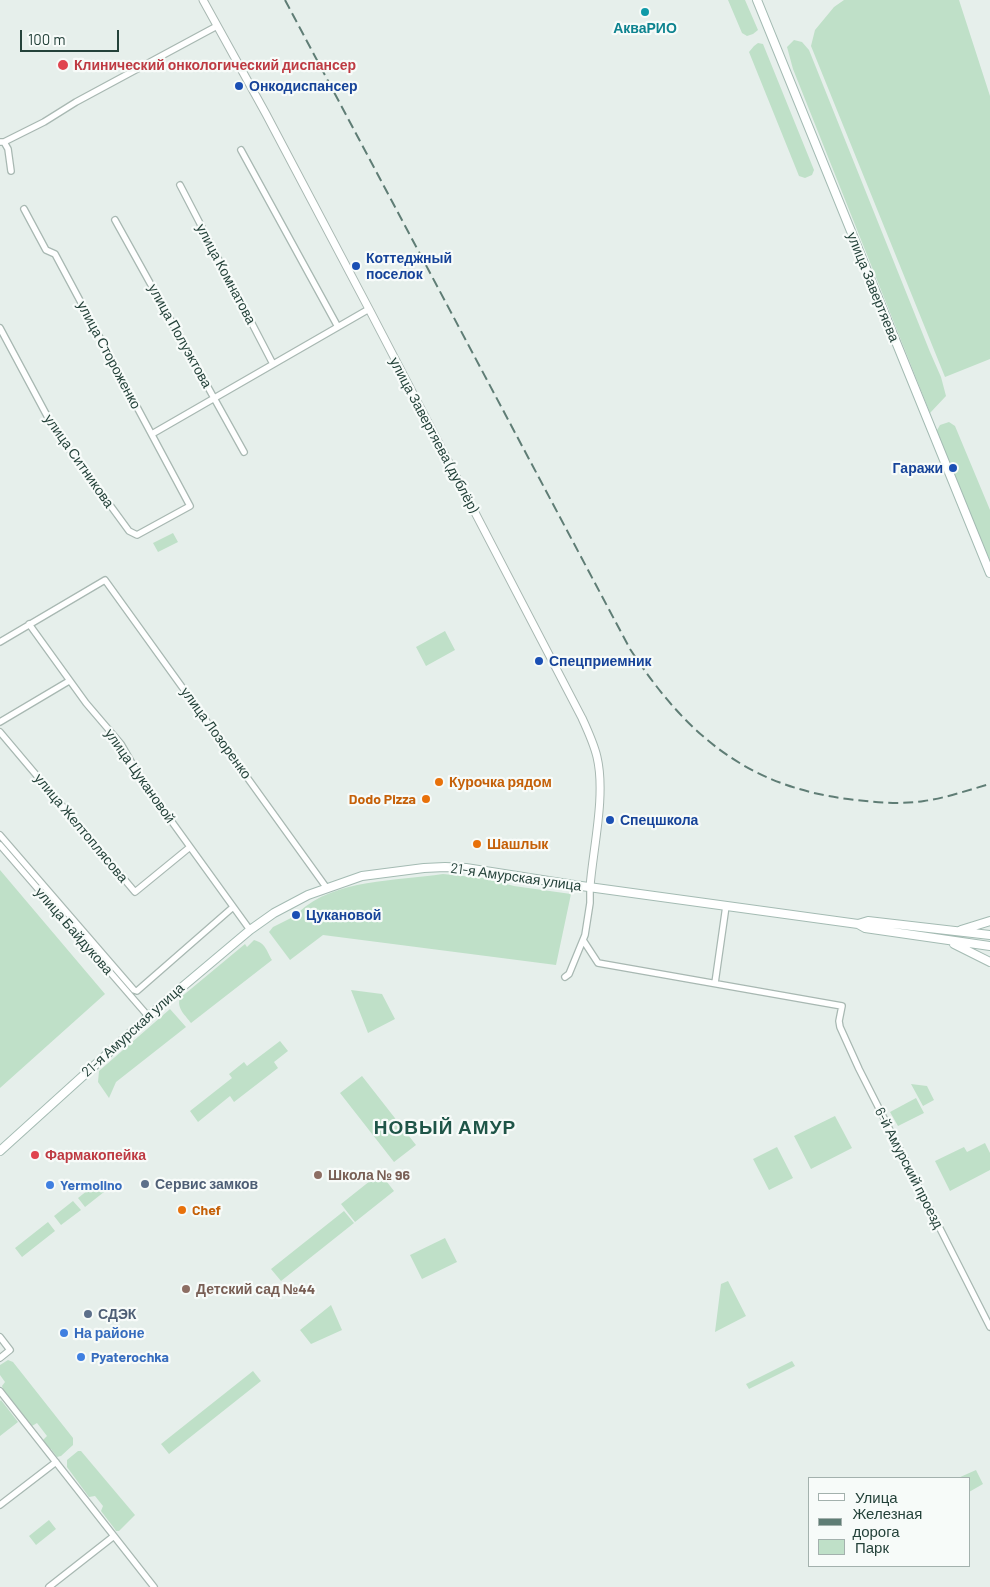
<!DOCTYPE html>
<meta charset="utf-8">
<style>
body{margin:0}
#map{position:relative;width:990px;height:1587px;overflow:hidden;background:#e6efeb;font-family:Barlow,sans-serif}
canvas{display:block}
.legend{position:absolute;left:808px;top:1477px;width:162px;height:90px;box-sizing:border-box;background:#f7fbf9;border:1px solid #a3b1ad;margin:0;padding:6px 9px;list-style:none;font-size:15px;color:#24423a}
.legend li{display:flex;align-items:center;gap:10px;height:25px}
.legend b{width:25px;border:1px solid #a3b1ad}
.scale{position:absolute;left:20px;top:30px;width:99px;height:22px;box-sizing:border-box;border:2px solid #24423a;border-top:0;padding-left:6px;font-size:15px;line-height:18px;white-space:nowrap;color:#24423a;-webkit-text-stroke:4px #f7fbf9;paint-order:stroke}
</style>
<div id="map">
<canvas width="990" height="1587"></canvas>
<ul class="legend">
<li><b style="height:6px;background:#fff"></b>Улица</li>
<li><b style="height:6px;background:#5f7d75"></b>Железная дорога</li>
<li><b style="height:14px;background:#bfe0c8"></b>Парк</li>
</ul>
<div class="scale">100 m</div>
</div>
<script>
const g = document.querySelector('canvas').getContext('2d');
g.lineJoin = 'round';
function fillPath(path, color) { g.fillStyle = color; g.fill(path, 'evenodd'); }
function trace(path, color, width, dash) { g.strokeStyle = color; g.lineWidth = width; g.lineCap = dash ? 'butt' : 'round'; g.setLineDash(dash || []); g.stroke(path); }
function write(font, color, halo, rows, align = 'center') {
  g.font = font + ' Barlow,sans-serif'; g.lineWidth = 4.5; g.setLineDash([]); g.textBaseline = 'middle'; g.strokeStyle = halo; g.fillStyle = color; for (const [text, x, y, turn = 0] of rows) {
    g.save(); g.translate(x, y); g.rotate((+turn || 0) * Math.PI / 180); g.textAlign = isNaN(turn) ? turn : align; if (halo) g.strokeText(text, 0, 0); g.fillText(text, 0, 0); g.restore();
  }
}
fillPath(new Path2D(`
 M728 0H745L758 30 753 34 747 36 742 33Z
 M844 0H959L990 96V359L945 377 811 46 815 30 834 7Z
 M794 40 802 42 809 50 930 352 941 377 946 396 930 413 793 69 787 47Z
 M758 43 763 44 814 170 812 175 805 178 799 176 749 52 754 46Z
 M949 422 955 426 990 510V561L936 432 940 425Z
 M173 533 178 542 158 552 153 543Z
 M445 631 455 650 426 666 416 647Z
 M0 870 105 994 0 1088Z
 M443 874 483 878 514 886 571 894 556 965 323 935 290 960 269 932 273 927 299 914V912C334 879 397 881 443 874Z
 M254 940C266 943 267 952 272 960L191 1023C186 1016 176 1008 180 998L245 944 247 947Z
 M351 990 382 994 395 1019 368 1033Z
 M170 1009 186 1027 116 1082 109 1098 98 1082 99 1071Z
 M280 1041 288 1051 274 1062 278 1068 234 1102 230 1096 198 1122 190 1111 232 1078 229 1074 244 1062 247 1066Z
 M362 1076 416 1145 394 1162 340 1093Z
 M911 1084 927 1086 934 1100 923 1106Z
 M916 1098 924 1113 898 1126 890 1112Z
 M835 1116 852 1148 811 1169 794 1136Z
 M985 1143 990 1153V1170L950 1191 935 1161 964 1147 967 1152Z
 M777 1147 793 1178 769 1190 753 1159Z
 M380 1173 394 1191 355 1222 341 1204Z
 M97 1183 104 1192 85 1207 78 1198Z
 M73 1201 81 1210 61 1225 54 1216Z
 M344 1211 354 1223 281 1281 271 1269Z
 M48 1222 55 1231 22 1257 15 1248Z
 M445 1238 457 1262 422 1279 410 1255Z
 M728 1281 746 1316 715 1332 721 1284Z
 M331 1305 342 1330 311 1344 300 1330Z
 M8 1360 13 1362 73 1438V1445L61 1456 57 1457 51 1449H49L43 1440 47 1436 37 1423 32 1426 3 1389 2 1386 5 1382 0 1375V1365Z
 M792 1361 795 1366 749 1389 746 1384Z
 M253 1371 261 1381 169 1454 161 1444Z
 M1 1400 18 1422 0 1436V1401Z
 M78 1451H81L135 1515 119 1531H116L114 1528 101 1511 103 1506 95 1496 89 1497 67 1467V1460Z
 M976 1470 983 1484 969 1492V1478H958Z
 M49 1520 56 1529 36 1545 29 1536Z`), '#bfe0c8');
const minor = new Path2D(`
 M0 142H4L44 122 76 102 217 26
 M4 142 8 149 11 171
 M241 150 338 327
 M180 185 273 364
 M115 220 244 452
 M0 328 53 427 129 531 137 535 190 506 55 254 46 250 24 209
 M152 434 369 309
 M29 624 86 703 121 744 141 779 250 930
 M0 642 105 580 326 887
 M0 722 69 681
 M0 732 135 892 190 847
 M0 835 134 990 137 991 232 908
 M0 845 148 1016
 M583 940 598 963 842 1006 839 1021 840 1027 859 1069 990 1327
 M565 977 569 974 585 935 590 903V887
 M715 983 726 906
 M0 1337 10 1350 0 1358
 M0 1391 154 1587
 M0 1505 56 1462
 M49 1587 114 1536`);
const tertiary = new Path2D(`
 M203 0 266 114 369 309 582 718C588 731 594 744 597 757 606 795 593 848 590 887`);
const secondary = new Path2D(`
 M757 0 990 573
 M858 924 868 921 990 935
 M961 930 990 921
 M954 944 990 962
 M0 1151 168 999 250 930 274 913 308 895 362 876 424 868 445 867 466 868 574 885 858 924 865 928 990 946`);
trace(minor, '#a8b8b2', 8);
trace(tertiary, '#a8b8b2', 9);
trace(secondary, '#a4bbb3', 10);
trace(minor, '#fff', 5.5);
trace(tertiary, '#fff', 7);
trace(secondary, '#fff', 8);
trace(new Path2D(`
 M285 0 630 649C685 733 745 786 848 799 873 802 898 805 924 801 946 798 968 790 990 784`), '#5f7d75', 2, [10, 5]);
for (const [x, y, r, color] of [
 [645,12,5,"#0f9aa8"],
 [63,65,6,"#e0444e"],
 [239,86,5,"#1a4fb4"],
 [356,266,5,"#1a4fb4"],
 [953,468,5,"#1a4fb4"],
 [539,661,5,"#1a4fb4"],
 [439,782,5,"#e8710a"],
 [426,799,5,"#e8710a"],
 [610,820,5,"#1a4fb4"],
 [477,844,5,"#e8710a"],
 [296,915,5,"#1a4fb4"],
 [35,1155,5,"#e0444e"],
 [318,1175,5,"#8d6e63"],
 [145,1184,5,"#5c6f8a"],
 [50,1185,5,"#3f7fe0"],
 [182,1210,5,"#e8710a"],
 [186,1289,5,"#8d6e63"],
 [88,1314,5,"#5c6f8a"],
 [64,1333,5,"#3f7fe0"],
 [81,1357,5,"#3f7fe0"]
]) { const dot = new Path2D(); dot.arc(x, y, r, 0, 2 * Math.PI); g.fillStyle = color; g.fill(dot); trace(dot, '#f7fbf9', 2); }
write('bold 14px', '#0d838f', '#f7fbf9', [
 ["АкваРИО",645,28]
]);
write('bold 14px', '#be3a42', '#f7fbf9', [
 ["Клинический онкологический диспансер",74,65],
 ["Фармакопейка",45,1155]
], 'left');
write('bold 14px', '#164399', '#f7fbf9', [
 ["Онкодиспансер",249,86],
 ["Коттеджный",366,258],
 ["поселок",366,274],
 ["Гаражи",943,468,"right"],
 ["Спецприемник",549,661],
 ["Спецшкола",620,820],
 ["Цукановой",306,915]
], 'left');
write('14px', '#24423a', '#f7fbf9', [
 ["улица Комнатова",226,274,62],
 ["улица Завертяева",873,287,68],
 ["улица Полуэктова",180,336,61],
 ["улица Стороженко",109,355,62],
 ["улица Завертяева (дублёр)",434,435,62],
 ["улица Ситникова",79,461,55],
 ["улица Лозоренко",216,733,54],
 ["улица Цукановой",140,776,55],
 ["улица Желтоплясова",81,828,50],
 ["21-я Амурская улица",516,877,8],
 ["улица Байдукова",74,931,49],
 ["21-я Амурская улица",133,1030,-42],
 ["6-й Амурский проезд",909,1168,63]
]);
write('bold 14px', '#c56008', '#f7fbf9', [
 ["Курочка рядом",449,782],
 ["Dodo Pizza",416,799,"right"],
 ["Шашлык",487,844],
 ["Chef",192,1210]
], 'left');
write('bold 14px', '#785e54', '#f7fbf9', [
 ["Школа № 96",328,1175],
 ["Детский сад №44",196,1289]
], 'left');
write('bold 14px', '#4e5e75', '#f7fbf9', [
 ["Сервис замков",155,1184],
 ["СДЭК",98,1314]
], 'left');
write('bold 14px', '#366cbe', '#f7fbf9', [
 ["Yermolino",60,1185],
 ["На районе",74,1333],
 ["Pyaterochka",91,1357]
], 'left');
g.letterSpacing = '1px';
write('bold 19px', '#1f5548', '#f7fbf9', [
 ["НОВЫЙ АМУР",445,1128]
]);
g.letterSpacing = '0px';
</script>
